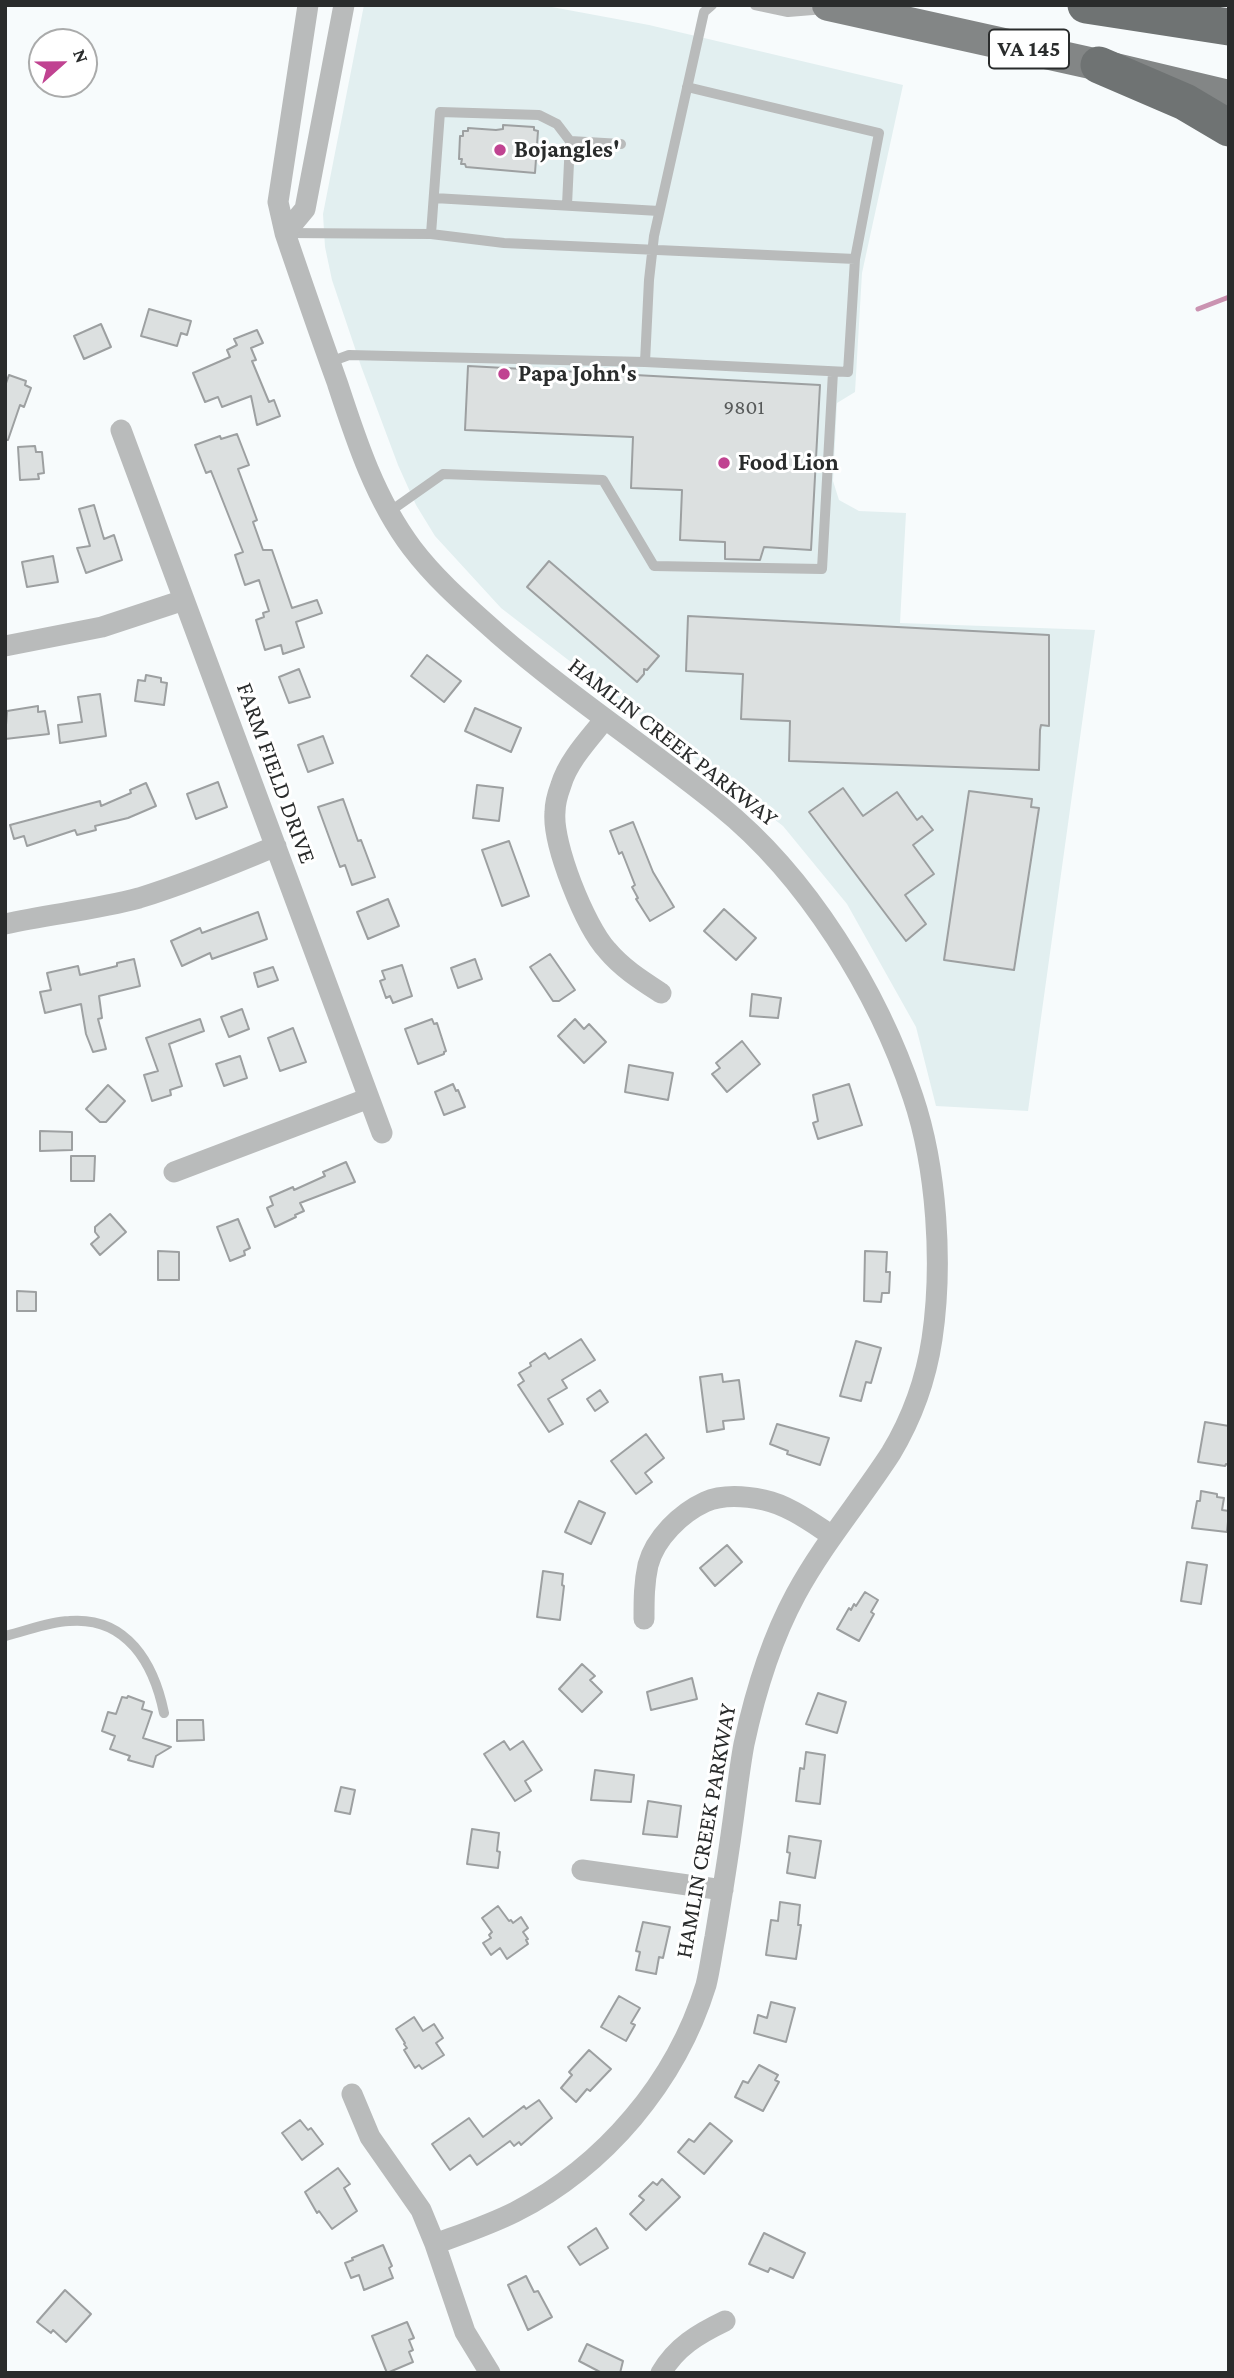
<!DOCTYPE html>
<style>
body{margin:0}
#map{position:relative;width:1234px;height:2378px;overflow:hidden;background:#f7fbfc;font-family:"Crimson Pro",serif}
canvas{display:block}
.frame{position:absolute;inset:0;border:7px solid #2a2c2c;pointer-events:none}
.north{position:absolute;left:28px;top:28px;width:70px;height:70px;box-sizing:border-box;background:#fff;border:2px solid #aaabab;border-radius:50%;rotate:69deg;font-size:19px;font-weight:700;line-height:28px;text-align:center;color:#2a2c2c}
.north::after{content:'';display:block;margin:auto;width:24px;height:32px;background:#c04391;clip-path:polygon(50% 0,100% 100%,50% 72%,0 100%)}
</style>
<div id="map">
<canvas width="1234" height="2378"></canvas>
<div class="frame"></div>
<div class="north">N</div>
</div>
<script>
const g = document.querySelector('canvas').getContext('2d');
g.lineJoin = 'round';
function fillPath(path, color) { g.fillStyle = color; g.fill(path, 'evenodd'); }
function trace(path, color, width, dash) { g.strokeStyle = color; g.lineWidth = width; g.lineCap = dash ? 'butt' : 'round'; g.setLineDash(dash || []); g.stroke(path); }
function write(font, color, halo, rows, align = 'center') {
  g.font = font + ' "Crimson Pro",serif'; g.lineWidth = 6; g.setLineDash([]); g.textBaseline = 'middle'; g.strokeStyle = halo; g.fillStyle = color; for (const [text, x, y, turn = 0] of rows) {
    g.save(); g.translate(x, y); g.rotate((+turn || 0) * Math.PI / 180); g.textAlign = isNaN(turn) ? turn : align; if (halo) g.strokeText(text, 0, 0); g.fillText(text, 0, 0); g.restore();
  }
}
fillPath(new Path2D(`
 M364 5H541L649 25 903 85 862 273 855 392 837 403 833 481 839 500 859 511 906 513 900 623 1095 630 1028 1111 936 1106 916 1027 847 904 783 826 501 608 435 536 416 505 398 465 361 366 332 280 325 247 323 214Z`), '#e2eff0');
trace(new Path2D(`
 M1198 309 1229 297`), '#ca93b1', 5);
const building = new Path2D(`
 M503 125 534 127V130L538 131 535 173 466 167 465 164H461L462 159H459L460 136H463V131H468V128L496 130 503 129Z
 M149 309 191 321 187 335 181 333 177 346 141 336Z
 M101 324 111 347 84 359 74 336Z
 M257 330 263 343 251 348 256 360 252 361 269 402 274 400 280 416 257 425 251 396 222 407 218 397 205 402 193 373 230 357 227 350 237 345 234 339Z
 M468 366 820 385 811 550 764 547 760 560 725 559V542L680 540 682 490 631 488 633 437 465 430Z
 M9 375 26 381 25 385 31 388 24 407 20 405 8 440H5V386Z
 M237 434 249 465 238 469 257 520 253 522 263 550H272L292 608 317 600 322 613 296 622 304 647 283 654 281 645 265 650 256 620 264 617 263 613 269 611 259 580 245 585 235 555 243 552 211 471 206 473 195 445 220 436 221 439Z
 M35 446 36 452H42L44 473 38 474 39 479 20 480 18 447Z
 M94 505 104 539 114 535 122 560 86 573 77 548 90 546 79 509Z
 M53 556 58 582 27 587 22 562Z
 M549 561 659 656 647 670 644 669V674L637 682 527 587Z
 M688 616 1049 635V726L1041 725 1040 730 1039 770 789 761 790 721 741 719 743 674 686 671Z
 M427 655 461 681 444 702 411 676Z
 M299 669 310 697 289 703 279 677Z
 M146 675 161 678V682L167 683 164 705 135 701 138 680 145 681Z
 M100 694 106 736 60 743 58 725 82 722 78 697Z
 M38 706V712L45 711 49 734 5 739 7 711Z
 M475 708 521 728 511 752 465 731Z
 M323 736 333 763 308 772 298 745Z
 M218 782 227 807 196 819 187 794Z
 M146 783 156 806 128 818 95 826 96 830 77 835 75 830 27 846 24 836 14 839 10 825 100 801 101 806 131 793 130 790Z
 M477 785 503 788 499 821 473 818Z
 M843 788 863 816 897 792 917 820 922 816 933 830 913 845 934 874 905 895 926 924 906 941 809 812Z
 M969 791 1032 799 1031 807 1039 808 1014 970 944 960Z
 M343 799 358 841 361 840 375 877 352 885 345 865 340 867 318 807Z
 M633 822 653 872 674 907 650 921 636 899 638 898 632 887 635 885 622 852 619 854 610 831Z
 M509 841 529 896 502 906 482 850Z
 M388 899 399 926 368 939 357 912Z
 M724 909 756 938 736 960 704 931Z
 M258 912 267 939 212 959 210 953 182 966 171 941 200 928 202 933Z
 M550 954 575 990 559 1001H553L530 967Z
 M134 959 140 986 99 996 102 1018 98 1019 106 1049 93 1052 86 1034 81 1004 45 1013 40 992 51 990 47 973 78 966 80 975 117 966V963Z
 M475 959 482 979 458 988 451 968Z
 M402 965 412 996 393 1003 390 996 386 998 380 981 385 979 382 971Z
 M273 967 278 980 258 987 254 973Z
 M752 994 781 998 778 1018 750 1016Z
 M242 1009 249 1029 229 1037 221 1017Z
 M200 1019 204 1031 169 1044 182 1086 170 1090 171 1095 152 1101 144 1075 158 1071 146 1038Z
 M432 1019 434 1024 437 1023 446 1051 444 1052V1054L418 1064 405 1029Z
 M575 1019 584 1029 589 1024 606 1042 584 1063 558 1036Z
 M293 1028 306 1062 280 1071 268 1038Z
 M742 1041 760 1064 727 1092 712 1074 720 1068 716 1063Z
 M240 1056 247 1078 224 1086 216 1064Z
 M629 1065 673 1073 668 1100 625 1092Z
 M453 1084 456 1091 458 1090 465 1107 444 1115 435 1092Z
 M849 1084 862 1125 818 1139 813 1123 818 1121 813 1095Z
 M108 1085 125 1101 106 1122H100L86 1109Z
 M40 1131 72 1132V1150L40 1151Z
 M71 1156H95L94 1181H71Z
 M346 1162 355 1182 300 1203 304 1211 295 1215 296 1217 275 1227 267 1208 273 1205 270 1197 293 1187 294 1190 325 1176 323 1172Z
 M110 1214 126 1232 100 1255 91 1244 99 1237 95 1232V1227Z
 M238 1219 250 1248 244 1251 245 1255 230 1261 217 1227Z
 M158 1251 179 1252V1280H158Z
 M865 1251 887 1252 886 1272H890L889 1293H882L881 1302 864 1301Z
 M17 1291 36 1292V1311H17Z
 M581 1339 595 1360 562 1380 567 1388 548 1399 563 1424 549 1432 518 1385 524 1381 519 1373 531 1366 530 1363 545 1353 549 1359Z
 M856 1341 881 1348 871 1383 866 1382 861 1401 840 1396Z
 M722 1374 723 1382 739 1380 744 1419 723 1421 724 1429 707 1432 700 1377Z
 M600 1390 608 1402 595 1411 587 1399Z
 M1205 1422 1229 1426V1465L1226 1464 1225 1466 1198 1462Z
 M777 1424 829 1438 820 1465 787 1454 788 1451 770 1444Z
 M646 1434 664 1458 645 1473 652 1482 636 1494 611 1461Z
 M1201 1491 1217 1494V1497L1224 1498 1222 1510 1229 1511 1227 1532 1192 1528 1197 1501H1200Z
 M579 1501 605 1513 591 1544 565 1532Z
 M727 1545 742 1562 715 1586 700 1568Z
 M1187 1562 1207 1565 1201 1604 1181 1601Z
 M543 1571 563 1574 562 1585 564 1586 560 1620 537 1617Z
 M865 1592 878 1600 871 1612 874 1614 859 1641 837 1629 849 1608 851 1610 854 1604 856 1606Z
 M582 1664 595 1676 590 1680 602 1692 582 1712 559 1689Z
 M692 1678 697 1699 651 1710 647 1692Z
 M818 1693 846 1702 837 1733 806 1724Z
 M128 1696 144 1702 142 1709 152 1712 143 1738 171 1747 156 1756 153 1767 128 1760 130 1756 110 1749 115 1736 102 1731 108 1712 116 1714 122 1697 127 1698Z
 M177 1720H203L204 1740 177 1741Z
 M504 1741 510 1750 523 1741 542 1770 525 1781 531 1791 515 1801 484 1754Z
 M806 1752 825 1755 820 1804 796 1801 800 1768 804 1769Z
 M595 1770 634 1775 631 1802 591 1800Z
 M341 1787 355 1790 350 1814 335 1811Z
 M648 1801 681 1806 677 1837 643 1834Z
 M472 1829 499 1833 497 1851 500 1852 498 1868 467 1864Z
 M789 1836 821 1841 815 1878 787 1873 790 1853 787 1852Z
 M780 1902 800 1905 798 1925H801L796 1959 766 1955 771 1920 778 1921Z
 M498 1906 509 1921 511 1920 513 1923 521 1917 528 1928 523 1932 528 1939 526 1940 528 1944 507 1959 500 1948 491 1955 483 1943 491 1938 489 1935 492 1932 482 1918Z
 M643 1922 670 1927 663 1958 659 1957 656 1974 636 1970 640 1952 636 1951Z
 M619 1996 640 2008 631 2023 635 2025 626 2041 601 2027Z
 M771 2002 795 2008 786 2042 754 2033 758 2015 767 2018Z
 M414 2017 423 2031 434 2024 443 2038 436 2043 444 2055 422 2069 419 2065 415 2068 404 2050 407 2048 404 2044 405 2043 396 2029Z
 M589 2050 611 2069 590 2091 587 2089 576 2102 561 2088 572 2075 569 2072Z
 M759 2065 778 2075 775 2080 779 2082 763 2111 735 2097 743 2081 748 2083Z
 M539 2100 552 2118 521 2145 519 2142 514 2146 510 2141 477 2165 470 2155 450 2170 432 2144 469 2118 483 2137 524 2106 526 2109Z
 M300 2120 308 2130 311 2128 323 2144 302 2160 282 2133Z
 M710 2123 732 2141 704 2174 678 2152 689 2139 694 2142Z
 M338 2168 350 2184 344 2188 357 2211 332 2229 319 2211 317 2213 305 2192Z
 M662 2179 680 2197 646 2230 630 2214 644 2200 639 2196 653 2182 657 2185Z
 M596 2228 608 2248 580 2265 568 2247Z
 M764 2233 805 2253 793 2278 770 2268 768 2272 749 2264Z
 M383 2245 392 2266 389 2268 393 2278 364 2290 359 2275 351 2278 345 2263 353 2260 352 2258Z
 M526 2276 534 2292 538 2291 552 2317 528 2330 508 2285Z
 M65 2290 91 2314 66 2342 53 2330 51 2333 37 2322Z
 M407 2322 414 2338 409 2340 413 2350 409 2352 413 2362 387 2373 372 2336Z
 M587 2344 623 2361 620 2373H602L579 2361Z`);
fillPath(building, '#dce0e0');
trace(building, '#9da0a1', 2);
trace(new Path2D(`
 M755 5 788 12 825 9
 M434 198 659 211
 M567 205 570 141 621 144
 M285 233 431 234 504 243 855 259
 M431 234 440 112 539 115 557 124 570 141
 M330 362 349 355 645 362 848 372 855 259 879 133 687 87
 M645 362 649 280 654 236 704 12 712 5
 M389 512 443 474 603 480 654 566 822 569 833 372
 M5 1636C27 1631 47 1622 69 1621 127 1616 154 1664 164 1713`), '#b9bbbb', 10);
trace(new Path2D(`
 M308 5 278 202 285 233C302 283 319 332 337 382 356 440 375 499 412 548 437 581 468 607 498 634 569 696 647 747 720 806 807 876 878 991 913 1097 937 1168 943 1265 932 1339 926 1379 912 1418 891 1453 860 1501 823 1544 796 1594 771 1640 755 1693 744 1744 739 1771 736 1800 732 1828 727 1865 721 1901 715 1937 712 1952 710 1969 706 1985 676 2082 605 2166 515 2212 489 2225 462 2234 435 2244
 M285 233 305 209 344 5
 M121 430 382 1133
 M5 646 102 627 184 600
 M605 719C589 739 568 761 561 785 558 793 555 803 555 812 552 844 585 926 607 950 622 968 641 980 661 993
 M5 924C49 914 95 910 139 898 185 884 231 865 276 846
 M174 1172 369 1098
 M644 1619C644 1600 644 1583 648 1565 655 1538 681 1513 705 1502 723 1494 745 1496 764 1500 788 1505 811 1522 831 1535
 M582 1870 723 1890
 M352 2094 370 2137 421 2210 435 2244 465 2332 490 2373
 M661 2373C676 2347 698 2334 725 2321`), '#b9bbbb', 21);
trace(new Path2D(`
 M828 5 1099 65 1229 96`), '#838686', 32);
trace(new Path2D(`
 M1086 5 1229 27
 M1099 65 1185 102 1229 128`), '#6f7373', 37);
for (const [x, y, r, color] of [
 [500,150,7,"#c04391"],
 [504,374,7,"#c04391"],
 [724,463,7,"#c04391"]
]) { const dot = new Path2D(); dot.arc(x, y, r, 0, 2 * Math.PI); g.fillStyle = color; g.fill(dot); trace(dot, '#fff', 2.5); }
write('21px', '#565959', null, [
 ["9801",744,408]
]);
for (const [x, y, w] of [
 [1029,49,80]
]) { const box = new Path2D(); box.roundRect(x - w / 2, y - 19.5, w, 39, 5); g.fillStyle = '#fff'; g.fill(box); trace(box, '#2a2c2c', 2); }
write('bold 23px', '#2a2c2c', null, [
 ["VA 145",1029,49]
]);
write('bold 24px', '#2a2c2c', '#fff', [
 ["Bojangles'",514,150],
 ["Papa John's",518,374],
 ["Food Lion",738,463]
], 'left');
write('24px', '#2a2c2c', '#fff', [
 ["HAMLIN CREEK PARKWAY",673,742,38],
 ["FARM FIELD DRIVE",276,773,70],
 ["HAMLIN CREEK PARKWAY",706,1831,-80]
]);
</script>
